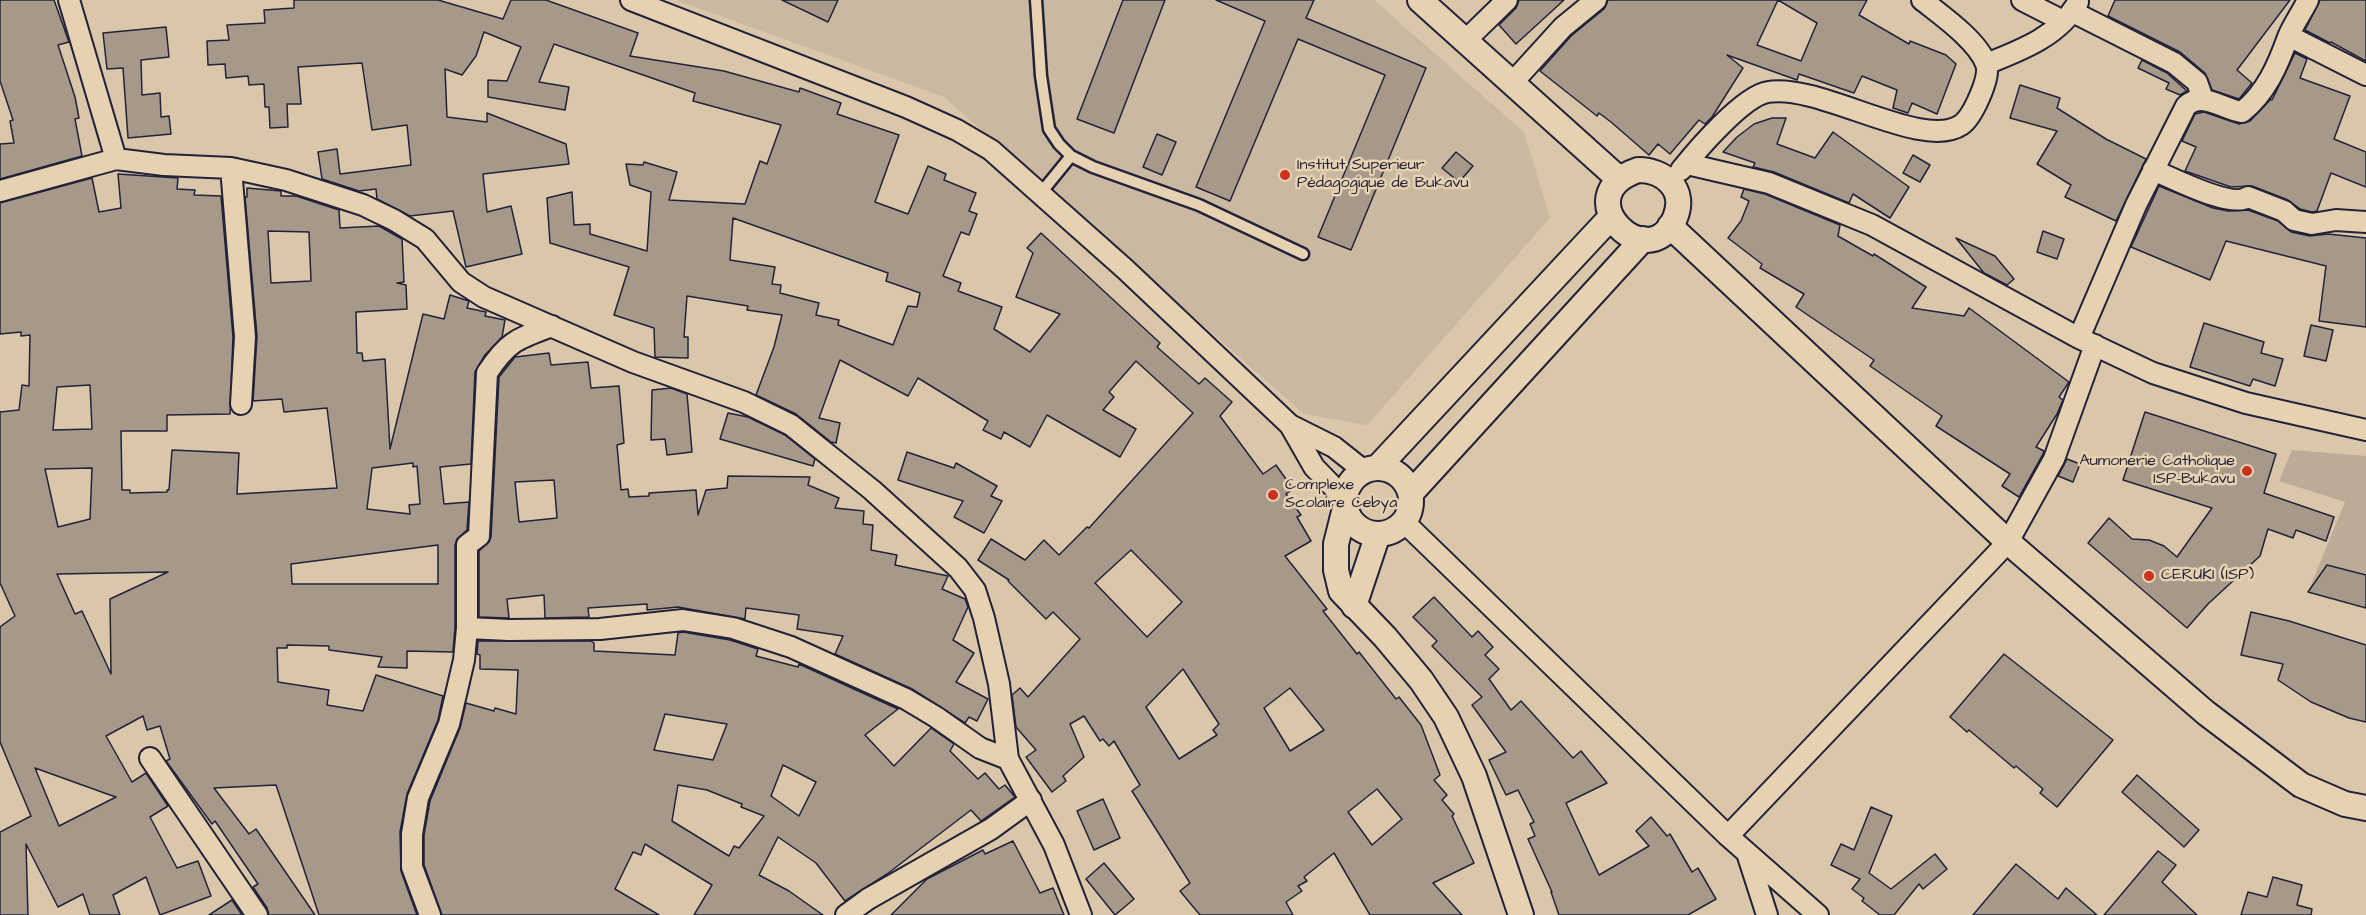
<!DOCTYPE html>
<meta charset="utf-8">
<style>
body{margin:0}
canvas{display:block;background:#dac6a9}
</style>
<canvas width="2366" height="915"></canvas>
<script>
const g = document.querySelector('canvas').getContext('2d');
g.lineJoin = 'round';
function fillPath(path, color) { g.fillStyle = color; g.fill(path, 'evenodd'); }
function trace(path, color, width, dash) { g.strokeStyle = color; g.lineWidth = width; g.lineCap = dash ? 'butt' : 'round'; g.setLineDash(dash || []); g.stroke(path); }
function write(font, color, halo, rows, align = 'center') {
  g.font = font + ' "Architects Daughter",sans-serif'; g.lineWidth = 5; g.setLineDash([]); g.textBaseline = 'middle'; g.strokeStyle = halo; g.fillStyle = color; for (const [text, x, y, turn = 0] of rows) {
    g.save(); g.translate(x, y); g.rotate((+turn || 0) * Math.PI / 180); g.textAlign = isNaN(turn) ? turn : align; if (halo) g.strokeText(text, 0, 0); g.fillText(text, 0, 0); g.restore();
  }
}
fillPath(new Path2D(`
 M676 0H1374L1524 132 1550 218 1367 425 1304 414 944 97Z`), '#cab8a0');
fillPath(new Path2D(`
 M2292 450 2366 456V575L2327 565 2308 592 2345 502 2279 481Z`), '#bbab97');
const building = new Path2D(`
 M0 0H54L69 42 58 45 75 97 79 118 75 119 82 156 0 179V144L14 143 10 121 13 120 0 81Z
 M294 0H438L503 19 511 0H546L638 33 630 56 724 71 799 92 800 88 841 103 837 114 899 135 875 202 908 214 928 166 946 174 944 180 976 193 969 211 977 214 969 235 961 232 943 276 961 283 958 291 1002 307 994 329 1030 352 1060 314 1016 297 1033 253 1027 248 1041 233 1160 343 1157 347 1199 384 1205 378 1232 402 1220 416 1263 474 1276 465 1293 489 1286 494 1301 515 1297 517 1311 541 1285 556 1327 609 1323 611 1357 654 1359 652 1396 699 1399 697 1421 725 1440 775 1434 780 1447 795 1442 800 1454 814 1452 816 1474 863 1433 883 1462 915H1370L1334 853 1304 877 1307 881 1298 886 1302 891 1286 902 1293 915H1200L1180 891 1190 883 1132 791 1140 785 1114 741 1109 746 1103 739 1100 741 1084 716 1070 724 1084 757 1063 776 1066 781 1052 792 1026 757 1036 750 1016 727 1012 695 1020 688 1028 697 1080 639 1053 612 1046 619 1008 581 1009 580 978 560 991 539 1025 560 1044 540 1059 555 1087 527 1089 528 1193 413 1136 361 1109 392 1114 397 1103 410 1136 429 1120 457 1047 415 1030 447 1004 432 1001 439 983 430 988 421 918 378 908 396 840 360 819 418 840 423 836 443 831 442 796 414 756 395 774 347 782 315 747 310 748 306 687 296 684 337H688V358L655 357 654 328 614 315 629 267 550 243 547 198 572 192 574 225 590 224V234L647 251 651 192 630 185 626 164 643 165 644 162 677 172 669 200 745 204 760 161 767 164 781 125 693 101 695 93 554 44 539 82 569 87 565 110 488 97V80L507 81 521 47 484 32 476 56 462 75 445 69 447 117 487 122V113L566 144 569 164 483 174 487 212 511 206 522 254 466 267 453 211 410 216 377 199 376 189 359 191 322 179 318 152 337 149 340 174 411 165 407 125 372 130 362 63 298 67 301 104H287L288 127 270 128 269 107H265L264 84 249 85 248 76 226 78 225 64 208 65 207 41 229 40 227 25 265 23 264 10 294 8ZM733 218 888 273 886 281 920 293 917 307 908 306 893 345 838 325 839 320 816 315 819 303 780 293 781 285 772 284 775 267 730 260ZM1131 550 1182 602 1147 637 1095 583ZM1183 669 1219 724 1213 730 1217 735 1179 759 1146 707ZM1290 688 1324 730 1290 751 1264 708ZM1377 789 1402 819 1372 845 1348 812Z
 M782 0H838L828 22Z
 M1123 0H1165L1114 133 1077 119Z
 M1216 0H1314L1306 18 1426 68 1351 250 1318 237 1385 75 1298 39 1230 201 1196 187 1265 21Z
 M1519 0H1564L1516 44 1499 25 1516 8Z
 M1608 0H1867L1859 15 1909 44 1910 41 1946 55 1956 64 1937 114 1912 103 1908 113 1893 108 1897 90 1862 76 1854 93 1799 74 1797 80 1727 55 1743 68 1712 117 1705 124 1699 120 1670 154 1658 144 1649 155 1611 122 1599 113 1597 116 1540 71 1571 36 1604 9ZM1778 0 1817 23 1801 61 1757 45Z
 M2115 0H2290L2237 70 2252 83 2239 99 2212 90 2205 73 2180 52 2108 16Z
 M2320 0H2366V61L2331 42 2330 43 2305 30Z
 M166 27 169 57 141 60 142 95 160 93 161 117 169 116 171 134 128 138 123 68 107 69 103 33Z
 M2295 53 2307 59 2300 78 2350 96 2334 139 2366 152V187L2331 173 2317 211 2312 212 2300 209 2288 200 2252 186 2231 187 2185 171 2196 147 2182 141 2195 114 2204 112 2239 124 2250 121 2271 99 2272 100Z
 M2142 60 2167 73 2187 91 2180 95 2166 89 2169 83 2138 68Z
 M2020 85 2060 98 2057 108 2106 139 2146 159 2116 221 2065 197 2071 185 2037 164 2057 131 2010 118Z
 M1772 118H1786L1777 144 1815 158 1833 132 1909 187 1890 218 1853 194 1849 203 1774 172 1753 167 1755 163 1723 152 1737 137 1754 124Z
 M1157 134 1176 142 1162 175 1143 167Z
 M1456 152 1473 166 1459 182 1442 168Z
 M1913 155 1930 165 1920 182 1903 173Z
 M118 174 178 178 177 189 195 190 194 195 221 196 233 337 230 414 167 415V431H121L122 490H130V493L167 492V490H169L172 450 239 453 237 494 337 488 327 408 284 412 282 399 253 401 257 336 245 197H247V188L281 191V196H296L339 210 340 228 379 226 402 239 404 282 397 283 406 285 407 309 356 312 357 353H362L363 361 385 359 390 449 423 314 444 319 450 295 469 301 467 308 486 312 485 316 505 320 502 337 485 355 475 372 471 464 440 467 444 504 469 502 467 530 457 539 455 545V627L453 652 407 651V668L378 667 382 657 329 650V646L287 645V648H277L278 682 329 690 327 705 363 711 376 675 443 696 438 720 407 794 400 832 401 871 417 915H319L276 785 214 788 249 834 256 829 315 915H269L267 908 253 887 258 884 215 821 212 824 166 761 170 759 160 726 147 730 143 716 106 736 132 782 146 773 168 806 150 817 177 868 198 861 211 896 160 915 146 877 113 895 120 915H90L83 894 58 907 26 844 28 915H0V832L31 816 0 742V627L15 616 0 583V412L19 410 22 385 29 386 30 335 21 336V332L0 334V203L92 178 99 212 121 208ZM268 231 309 232 311 281 271 283ZM90 385 92 429 53 430 57 387ZM413 463V467L417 466 420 504 409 505 410 514 367 509 372 468ZM92 468 90 519 58 527 45 469ZM438 545V584H292L291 564ZM168 572 110 599 111 674 82 611 75 614 57 574ZM35 768 110 795 116 797 59 826Z
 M2159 186 2213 208 2228 211 2248 210 2278 221 2291 232 2310 236 2328 234 2366 238V327L2319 321 2326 266 2226 241 2210 280 2131 247Z
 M1744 189 1765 194 1840 225 1838 236 1873 256 1874 254 1926 287 1912 308 1964 316 1969 308 2069 382 2059 397 2063 400 2057 414 2036 447 2044 451 2043 454 2019 497 2002 486 2010 474 1936 426 1942 416 1870 366 1874 360 1796 307 1804 294 1760 268 1762 264 1728 238 1741 221 1749 201 1741 197Z
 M2043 231 2064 239 2057 259 2037 252Z
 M1956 238 1995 256 2014 279 2007 285 1984 273Z
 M2204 323 2264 342 2261 353 2283 359 2275 386 2253 379 2250 386 2190 367Z
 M2311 325 2333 330 2326 361 2304 356Z
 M549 353 551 365 588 362 591 388 619 386 624 443 617 445 621 490 628 489 629 497 649 496V493L696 490 698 515 706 490 727 488 728 476 810 477 808 485 839 498 835 508 864 511 863 524 873 525 871 550 897 555 895 565 948 576 942 589 965 599 968 607 953 640 974 653 956 682 988 699 977 721 969 717 965 723 912 689 835 654 843 636 797 629 799 615 746 608 745 619 678 607 647 610V604L588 608 589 617 545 618 544 595 507 599 509 618 479 617V551L489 542 491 537 499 377 515 357ZM554 480 557 518 519 522 515 482Z
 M671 388 687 394 692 452 667 455 665 439 651 440 652 390Z
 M2145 412 2276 454 2264 493 2334 517 2326 541 2296 530 2293 538 2268 529 2260 556 2208 604 2187 628 2088 543 2109 518 2132 539 2149 540 2164 546 2177 557 2212 508 2123 480Z
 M728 413 748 417 785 435 815 459 813 466 720 439Z
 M907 452 954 468 956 463 997 486 991 496 1002 501 984 533 954 517 963 501 898 480Z
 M2067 459 2080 464 2073 482 2058 476Z
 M2327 565 2366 575V608L2308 592Z
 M1434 597 1472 637 1478 631 1493 647 1485 655 1499 669 1489 679 1511 710 1521 701 1573 758 1581 751 1607 783 1566 803 1599 875 1649 846 1636 831 1651 817 1667 836 1670 834 1692 872 1698 868 1716 899 1688 915H1559L1551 892H1552L1528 839 1535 836 1530 824 1534 822 1518 790 1506 795 1489 760 1506 752 1472 705 1482 697 1432 646 1437 641 1413 617Z
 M2251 612 2289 621 2366 645V722L2349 718 2311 702 2278 680 2283 664 2241 655Z
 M683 632 730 640 758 649 756 656 798 667 799 664 898 709 865 735 894 766 931 728 954 744 950 751 978 779 985 773 999 789 1005 785 1015 797 981 821 971 810 887 874 845 901 816 863 778 837 759 875 789 891 823 915H694L712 885 645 844 641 855 633 852 615 889 659 915H442L424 865V835L430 801 460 728 466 703 494 711 495 708 516 714 518 670 480 669V655L477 654 478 641H591L594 643V651L675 655 678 633ZM665 714 727 724 713 760 654 750ZM783 765 816 782 799 816 771 796ZM678 785 707 790 742 804 741 807 764 816 739 848 734 846 729 856 672 821Z
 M2004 654 2113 740 2057 807 2040 793 2043 789 2016 766 2014 768 1969 730 1967 732 1950 717Z
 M2137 775 2199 830 2184 847 2122 792Z
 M1103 799 1120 838 1094 850 1077 811Z
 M1871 807 1892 816 1869 873 1891 889 1935 854 1947 869 1923 889 1919 884 1894 915H1880L1862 901 1864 898 1852 889 1860 879 1831 865 1841 844 1854 850Z
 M1013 841 1040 893 1053 888 1064 915H891L927 879 983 850 985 854Z
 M2158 851 2176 865 2162 882 2197 915H2104Z
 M1104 863 1134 899 1115 915 1086 879Z
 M2016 864 2058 899 2066 888 2097 915H1973Z
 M2273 877 2302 885 2297 905 2312 909 2311 915H2241L2248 892 2267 897Z
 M232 900 242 915H209Z`);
fillPath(building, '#a6998a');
trace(building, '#22223b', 1.5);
const service = new Path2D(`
 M1036 0 1041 76 1049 129 1059 144 1071 156 1093 167 1199 205 1303 254
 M1040 194 1071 156`);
const minor = new Path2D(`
 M69 0 116 159
 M631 0 906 107 957 130 991 150 1125 269 1290 425 1314 467 1343 497
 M2022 0 2063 21
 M2073 12 2174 63 2197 82 2203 99
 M2289 36 2366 75
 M1466 40 1507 0
 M1986 64C2019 51 2060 36 2078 2
 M1513 82 1563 27 1596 0
 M1687 164 1769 183 1872 225 2079 338 2153 373 2246 403 2366 430
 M231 168 245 337 241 404
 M1681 170C1697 150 1743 96 1768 92 1820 83 1922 151 1961 125 1970 119 1978 101 1982 91 1985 83 1989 72 1986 64 1978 41 1941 15 1922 0
 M2153 170C2173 178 2231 209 2248 197L2284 211 2294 220 2312 224 2336 220 2366 222
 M0 191 116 159 164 165 231 168 286 180 363 205 394 220 425 239 461 282 484 297 633 362 744 402 791 425 872 490 958 568 975 590 984 618 999 684 1008 759 1054 845 1081 915
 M2079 338 2136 205 2186 106C2203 91 2222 109 2242 112 2266 93 2278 65 2288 37 2293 25 2302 12 2308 0
 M1290 425 1334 447 1363 470
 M1404 522 1728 836 1818 915
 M467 628 509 630 600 629 683 620 733 628 791 647 906 699 936 717 980 748 1008 759
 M150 758 257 915
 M1728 836 2008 542 2054 459 2095 345
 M1747 853 1767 915
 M430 915 412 867V834L418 798 449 724 464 660 467 628V545L479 536 487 373C508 341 517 339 552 326
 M846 915 868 899 991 829 1031 800`);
const tertiary = new Path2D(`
 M1420 0 1619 179
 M1638 170C1664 170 1687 189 1675 218 1649 279 1563 196 1638 170Z
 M1670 226 2008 542 2206 713 2301 785 2345 804 2366 808
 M1378 467 1611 217
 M1345 501a33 33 0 1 1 66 0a33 33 0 1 1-66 0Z
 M1411 493 1643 239
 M1345 508 1336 544V570L1341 591 1385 637 1421 680 1446 717 1474 776 1521 915
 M1354 606 1378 534`);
trace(service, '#22223b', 15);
trace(minor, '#22223b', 24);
trace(tertiary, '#22223b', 28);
trace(service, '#e6d1b0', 10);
trace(minor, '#e6d1b0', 20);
trace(tertiary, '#e6d1b0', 24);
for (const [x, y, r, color] of [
 [1285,175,6,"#c8321e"],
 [2247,471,6,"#c8321e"],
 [1273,495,6,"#c8321e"],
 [2149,576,6,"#c8321e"]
]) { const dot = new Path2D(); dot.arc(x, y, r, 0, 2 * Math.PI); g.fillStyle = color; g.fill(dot); trace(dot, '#e6d1b0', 2); }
write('16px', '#22223b', '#e6d1b0', [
 ["Institut Superieur",1297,166],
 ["Pédagogique de Bukavu",1297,184],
 ["Aumonerie Catholique",2235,462,"right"],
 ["ISP-Bukavu",2235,480,"right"],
 ["Complexe",1285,486],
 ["Scolaire Cebya",1285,504],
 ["CERUKI (ISP)",2161,576]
], 'left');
</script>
